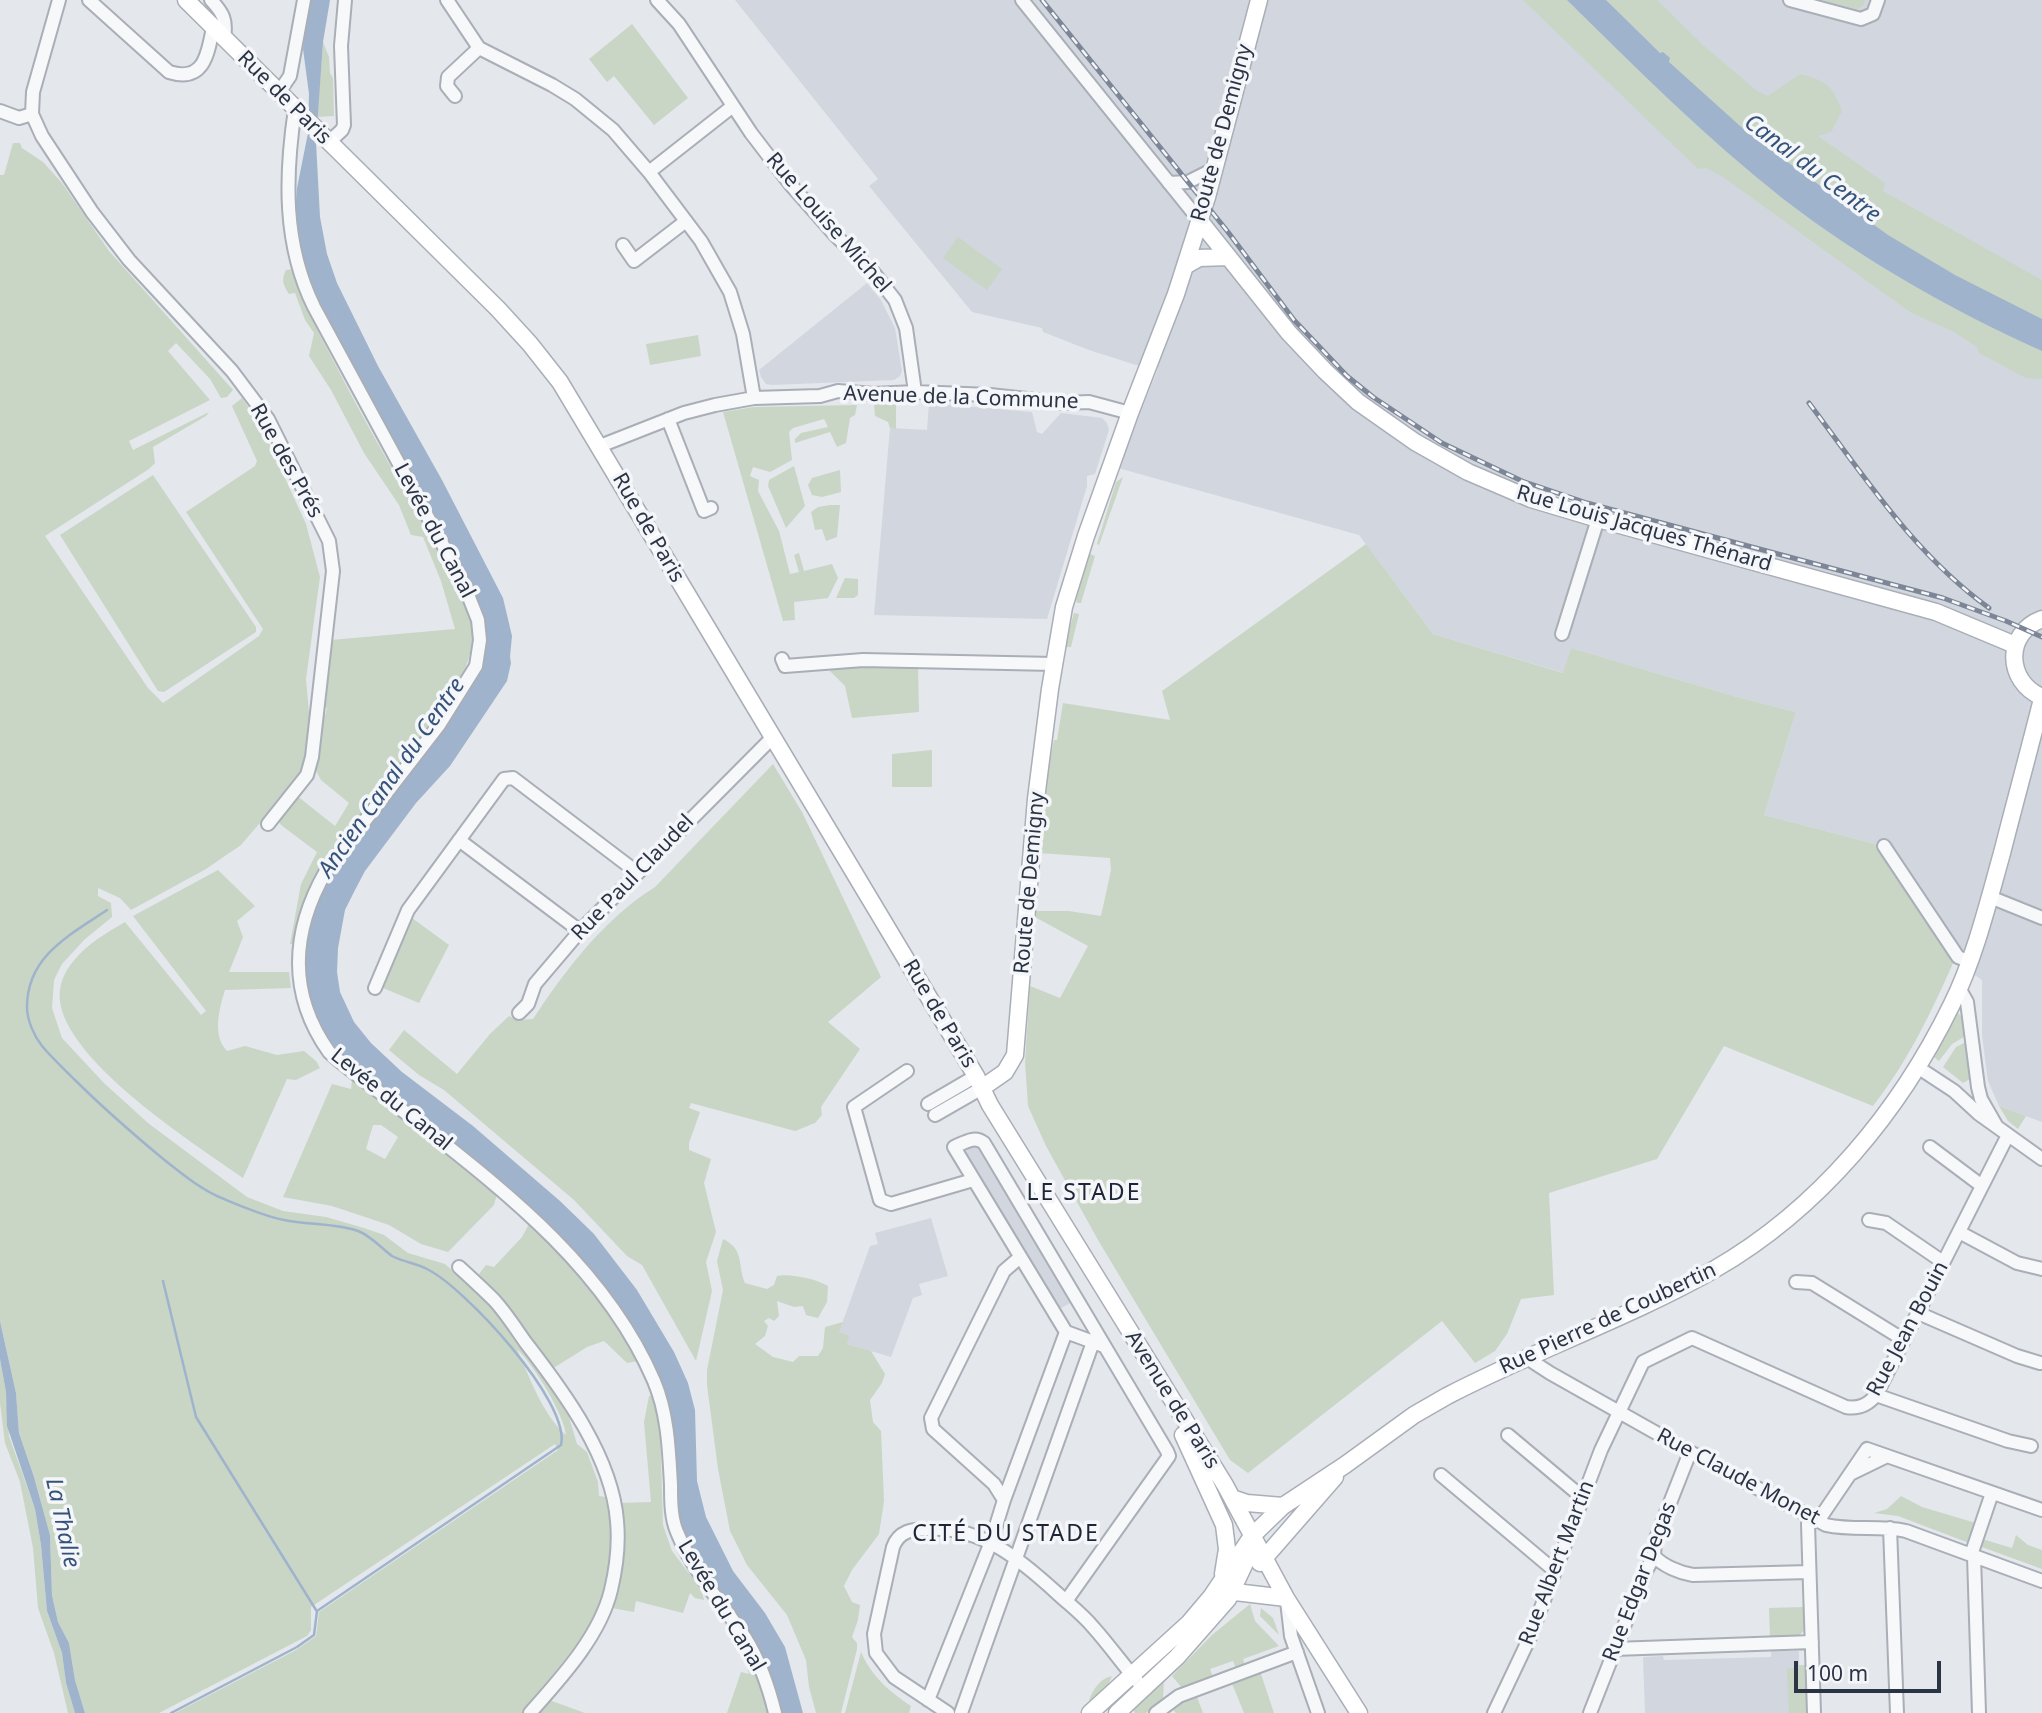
<!DOCTYPE html>
<meta charset="utf-8">
<style>
body{margin:0}
#map{position:relative;width:2042px;height:1713px;overflow:hidden;background:#e4e7ec;font-family:"Noto Sans",sans-serif}
canvas{display:block}
.scale{position:absolute;left:1794px;top:1661px;width:147px;height:32px;box-sizing:border-box;border:4px solid #2b3445;border-top:0;padding-left:9px;font-size:21px;line-height:24px;white-space:nowrap;color:#2b3445;-webkit-text-stroke:5px #f4f6f9;paint-order:stroke}
</style>
<div id="map">
<canvas width="2042" height="1713"></canvas>
<div class="scale">100 m</div>
</div>
<script>
const g = document.querySelector('canvas').getContext('2d');
g.lineJoin = 'round';
function fillPath(path, color) { g.fillStyle = color; g.fill(path, 'evenodd'); }
function trace(path, color, width, dash) { g.strokeStyle = color; g.lineWidth = width; g.lineCap = dash ? 'butt' : 'round'; g.setLineDash(dash || []); g.stroke(path); }
function write(font, color, halo, rows, align = 'center') {
  g.font = font + ' "Noto Sans",sans-serif'; g.lineWidth = 7; g.setLineDash([]); g.textBaseline = 'middle'; g.strokeStyle = halo; g.fillStyle = color; for (const [text, x, y, turn = 0] of rows) {
    g.save(); g.translate(x, y); g.rotate((+turn || 0) * Math.PI / 180); g.textAlign = isNaN(turn) ? turn : align; if (halo) g.strokeText(text, 0, 0); g.fillText(text, 0, 0); g.restore();
  }
}
fillPath(new Path2D(`
 M735 0H2042V1122L1999 1106 1988 1081 1982 1035V980L1954 961 1875 844 1764 815 1796 712 1737 697 1571 648 1564 673 1433 634 1359 535 1118 468 1158 369 1136 365 1089 350 1043 332 1042 328 972 312 869 186 878 179Z
 M867 283 881 300 895 328 902 371 900 376 894 380 772 385 766 384 761 377 759 370Z
 M929 403 1032 412 1037 432 1042 434 1061 413 1102 418 1107 423 1109 430 1095 474 1087 476V486L1047 619 874 615 890 428 927 430Z
 M977 1144 1072 1302 1056 1311 962 1153Z
 M931 1218 948 1276 919 1284 922 1295 913 1298 891 1357 847 1344 839 1332 870 1246 878 1244 875 1233Z
 M1771 1651H1799V1665H1806L1808 1713H1645L1643 1657 1663 1656 1664 1660 1771 1657Z`), '#d2d6de');
fillPath(new Path2D(`
 M1523 0H1567C1637 68 1705 137 1782 198 1861 259 1951 310 2042 351V379L2026 378 1979 353 1977 347 1954 332 1910 312 1723 177 1706 168 1698 169Z
 M1606 0H1657L1703 45 1757 91 1768 96 1800 74C1826 81 1832 84 1842 111L1831 132 1818 136 1885 183 1883 191 2042 280V319C1941 276 1835 204 1750 135 1699 94 1653 46 1606 0Z
 M1820 0H1865L1863 6 1857 9Z
 M632 24 688 98 654 125 614 76 607 82 589 59Z
 M323 42 329 57 330 73 333 78 334 116 317 117Z
 M13 143H20L22 148 43 162 62 183 109 251 233 390 227 397 221 398 210 379 176 343 168 351 210 400 129 441 133 450 209 412 206 416 153 447 155 463 149 469 45 536 148 688 163 703 259 636 263 629 186 512 255 466 257 461 232 406 242 398 261 426 306 524 320 577 306 679 310 724 309 756 301 775 241 845 206 869 131 910 120 898 98 888V896L111 903 112 917 84 940 62 964 54 980 52 1008 62 1038 104 1083 148 1123 247 1197 283 1211 326 1217 364 1228 384 1235 408 1253 445 1264 491 1304 554 1386 569 1417 577 1444 587 1452 598 1482 599 1496 605 1497 613 1529 610 1559 603 1598 588 1630 523 1713H175L296 1650 316 1636 319 1612 558 1450 555 1444 311 1607V1630L307 1636 159 1713H85L75 1680 69 1643 58 1622 52 1595 50 1535 34 1477 19 1433 16 1393 0 1321V175H4ZM517 1349C533 1364 563 1412 566 1435 542 1414 530 1378 517 1349Z
 M958 237 1002 269 987 290 943 258Z
 M293 269C302 302 318 331 334 362 364 421 398 478 429 536 441 559 470 596 473 621 476 644 466 668 457 688L319 871 312 884 294 944H290L301 884 317 852 281 825 277 819 296 795 335 826 349 803 321 780 314 767 320 716 325 715 327 708 322 706 331 640 455 629 441 581 423 537 411 535 399 505 364 453 331 390 309 356 314 333 305 320 295 293 289 294C283 285 281 280 286 270Z
 M698 335 701 356 650 365 646 344Z
 M874 403 896 404V429L890 428 888 422 875 416Z
 M857 405 855 415 850 418 846 443 837 447 830 432 795 443V439L801 433 828 427 824 419 793 428 789 432 792 460 770 472 753 467 750 476 759 480 758 491 779 531 790 574 799 572 794 555 799 553 804 571 832 564 838 578 828 598 794 602 795 620 783 621 723 412 754 407Z
 M794 466 805 506 786 528 768 486 769 480Z
 M840 470 841 492 822 497 812 495 808 485 812 478Z
 M153 475 256 627V632L164 692 158 691 60 535Z
 M1123 477 1099 545 1097 544 1116 482Z
 M830 505H840L837 537 826 541 822 529 815 530 811 512 818 507Z
 M1366 544 1433 634 1563 673 1571 648 1737 697 1796 712 1764 815 1875 844 1954 961C1931 1013 1908 1061 1873 1106L1724 1046 1657 1159 1549 1193 1554 1295 1521 1299 1507 1334 1495 1351 1475 1363 1442 1321 1248 1473 1230 1460 1098 1240 1046 1146 1028 1106 1025 1062 1030 986 1060 998 1088 946 1035 917 1036 911H1069L1101 916 1111 870 1110 858 1039 853 1041 802 1054 740H1057L1063 703 1170 720 1162 691Z
 M1090 554 1095 556 1081 603H1077L1076 599Z
 M845 578 858 579V595L854 598H836Z
 M1074 613 1079 614 1071 647H1067L1065 644Z
 M866 665 918 666 919 712 852 718 845 686 827 668Z
 M932 750V787H892V754Z
 M773 764 802 812 881 977 828 1022 860 1049 821 1107 822 1115 815 1123 795 1131 691 1103 689 1108 700 1112 689 1143V1150L711 1159 704 1183 716 1232 706 1262 712 1291 696 1361 642 1265 627 1256 574 1200 444 1090 419 1075 389 1050 404 1030 457 1074 490 1034 509 1016 517 1020 533 1019C566 969 604 919 655 887Z
 M218 870 255 906 237 921 243 937 229 972H289L291 988 225 990C219 1009 212 1036 227 1051L245 1046 277 1055 304 1051 316 1061 320 1068 296 1080 287 1079 243 1178C197 1145 43 1049 61 984 70 954 101 936 125 922L201 1015 206 1011 133 916Z
 M412 918 449 945 419 1003 383 988Z
 M1958 1013 1964 1019 1967 1035 1952 1044 1939 1061 1931 1055 1954 1014Z
 M1966 1042 1970 1079 1963 1083 1943 1067 1956 1047Z
 M352 1080 497 1194 494 1205 448 1252 421 1244 389 1225 332 1206 283 1197 332 1084 351 1089ZM373 1125H381L398 1137 385 1159 366 1149Z
 M1999 1106 2026 1116 2018 1129 2008 1121Z
 M529 1224C572 1264 608 1310 639 1361L627 1363 604 1341 587 1347 552 1369 479 1274 486 1265 494 1267 522 1237Z
 M723 1239C745 1250 737 1264 745 1283L767 1289 774 1285 777 1276C789 1273 817 1279 828 1286L827 1302 818 1318 806 1315 803 1306 794 1307 777 1301 779 1316 774 1321 769 1318 764 1321 768 1326 765 1336 755 1344 773 1357 793 1362 799 1356H818L823 1348 825 1327 843 1322 839 1332 849 1336 847 1344 871 1351 885 1374 882 1383 870 1400 873 1422 881 1431 884 1501 879 1534 852 1570 844 1586 852 1602 860 1605 858 1620 852 1637 857 1643V1649L841 1713H816L809 1687 806 1660 787 1615 747 1565 730 1531 718 1469 707 1385V1370L723 1290 717 1261Z
 M0 1359 6 1392 9 1436 35 1509 41 1545 47 1611 62 1653 66 1683 75 1713H68L54 1653 38 1608 33 1548 20 1482 5 1443 0 1403Z
 M654 1395 660 1425 663 1525 672 1551 701 1589 704 1600 695 1598 690 1593 683 1613 636 1601 634 1612 612 1608 624 1543 620 1503 651 1502 644 1422 649 1396Z
 M1901 1496 1922 1507 1976 1523 1969 1543 1898 1516 1874 1513 1887 1509Z
 M2016 1535 2028 1545 2042 1550V1569L1979 1546 1982 1539 2012 1548Z
 M1250 1604 1255 1621 1279 1646 1243 1659 1245 1666 1236 1669 1233 1661 1210 1669 1213 1677 1182 1688 1172 1676 1212 1635Z
 M1804 1607 1805 1629 1799 1636 1770 1638 1769 1608Z
 M1261 1608 1273 1618 1279 1635 1260 1616Z
 M743 1651 755 1671 768 1713H727L741 1672 749 1674Z
 M861 1652C872 1677 889 1691 911 1706L909 1713H845Z
 M1799 1665H1806L1808 1713H1789L1787 1668H1799Z
 M1260 1671 1274 1713H1244L1231 1681Z
 M1112 1676 1107 1687 1092 1703 1089 1700C1093 1689 1101 1678 1112 1676Z
 M1164 1680 1163 1698 1146 1713H1135L1133 1709Z
 M1196 1694 1203 1713H1176L1170 1706Z
 M549 1700 585 1713H536Z`), '#c9d6c5');
fillPath(new Path2D(`
 M308 0H330L323 42 316 142 320 217 327 254 337 283 378 366 442 480 503 598 512 636 510 657 511 663 507 681 450 766 416 803 365 871 355 890 345 910 338 948 337 972 340 992 354 1022 371 1043 402 1072 473 1126 560 1201 594 1234 637 1290 674 1352 688 1383 695 1410 697 1481 706 1517 733 1571 765 1613 785 1647 803 1713H778L722 1600 678 1529 671 1431 611 1298 381 1088 338 1052 318 1023 307 990 304 952 307 926 326 878 467 690 483 631 307 286 295 218 297 188 308 133 309 94 303 49Z
 M1567 0H1606L1660 53 1663 52 1670 58 1669 62 1749 134 1888 235 1955 275 2042 319V351C1951 310 1861 259 1782 198 1705 137 1636 68 1567 0Z
 M0 1321 16 1393 19 1433 34 1477 50 1535 52 1595 58 1622 69 1643 75 1680 85 1713H75L66 1683 62 1653 47 1611 41 1545 35 1509 7 1426 6 1392 0 1359Z`), '#9fb4cc');
trace(new Path2D(`
 M107 910C70 935 27 956 27 1007 27 1020 34 1036 42 1046 52 1058 64 1069 75 1080 103 1108 132 1133 162 1158 181 1173 201 1190 224 1199 243 1207 264 1216 284 1220 308 1225 335 1223 358 1231 370 1235 381 1248 392 1256 403 1262 416 1263 427 1269 464 1287 571 1402 561 1445L317 1611 314 1635 297 1647 171 1713
 M163 1281 196 1417 316 1610`), '#9fb4cc', 2.5);
const street = new Path2D(`
 M59 0 33 92 32 114 42 136 92 212 129 260 232 371 268 419 329 541 333 571 312 757 307 775 268 824
 M89 0 169 72C204 83 208 54 213 27
 M211 0C223 13 227 20 224 38
 M447 0 479 48 552 85 575 99 613 130 649 172 701 241 730 292 743 334 754 398
 M657 0 679 24 751 133 790 184 835 235 873 272 895 300 906 328 915 392
 M1022 0 1199 220
 M1790 0 1861 19 1873 14 1878 0
 M279 92 290 76 304 0
 M455 96 447 86 448 77 479 48
 M295 109C285 176 283 244 314 307L463 582 478 620 480 640 476 666 439 725 326 871C291 932 288 994 329 1052 349 1070 371 1085 392 1102 491 1181 602 1260 654 1381 668 1414 669 1450 671 1485 671 1501 671 1518 677 1532 693 1572 723 1604 746 1639 760 1662 769 1688 775 1713
 M0 111 19 118 32 114
 M329 142 342 130 344 125 341 46 345 0
 M649 172 733 106
 M1169 183 1188 182 1214 169
 M623 245 634 261 686 221
 M668 419 704 511 711 508
 M600 446 684 413 715 405 754 398 820 396 838 391 873 394 915 392 990 395 1063 403 1089 402 1130 413
 M1562 634 1598 519
 M782 659 785 666 863 660 1054 664
 M459 840 580 931
 M1884 846 1958 957 1968 961
 M1990 897 2042 918
 M375 988 408 910 504 779 513 778 638 873
 M1959 988 1967 1002 1978 1087 1981 1099 1997 1127
 M519 1013 528 1004 535 984 580 931 773 737
 M907 1071 854 1107 880 1200 891 1204 973 1180
 M1925 1072 1954 1091 1979 1114 2042 1159
 M928 1104 976 1076
 M935 1115 982 1088
 M1930 1147 1982 1186
 M1869 1220 1886 1223 1943 1262
 M1959 1232 2017 1263 2042 1269
 M459 1267C471 1278 483 1289 494 1300 506 1313 516 1329 526 1343 564 1392 612 1457 617 1521 619 1542 616 1569 611 1590 600 1636 561 1678 530 1713
 M1796 1282 1812 1283 1904 1340
 M1918 1313 2017 1356 2040 1363
 M1527 1358 1550 1373 1690 1452 1826 1525C1853 1531 1880 1525 1906 1531L2042 1581
 M1876 1395 2008 1441 2031 1446
 M1508 1435 1583 1498
 M1850 1474 1887 1456
 M1441 1475 1555 1571
 M1004 1500 1066 1332
 M1811 1518 1808 1524 1814 1713
 M1818 1521 1867 1449 2042 1510
 M1890 1528 1897 1713
 M1971 1555 1992 1493
 M1654 1556C1663 1566 1680 1573 1693 1575L1809 1572
 M1974 1556 1979 1713
 M1066 1601 1169 1456 1167 1451 984 1143C974 1135 964 1143 954 1147L1066 1332 1104 1346
 M1287 1601 1291 1636 1318 1713
 M1614 1649 1812 1642
 M928 1700 991 1542 1004 1500 994 1484 933 1429 931 1418 1004 1271 1019 1258
 M948 1713 894 1677 876 1653 874 1634 893 1547C899 1531 912 1529 928 1529 981 1526 1021 1560 1058 1594 1070 1605 1083 1615 1093 1627 1111 1647 1126 1669 1144 1689
 M961 1713 1093 1342
 M1156 1713 1179 1696 1297 1652
 M1494 1713 1530 1637 1601 1450 1643 1362 1692 1338 1846 1407C1859 1409 1868 1405 1876 1395L2008 1135
 M1590 1713 1645 1573 1654 1556 1655 1541 1690 1452`);
const secondary = new Path2D(`
 M186 0 498 309 530 344 560 382 976 1076 990 1105 1225 1485 1286 1598 1359 1713
 M1199 220 1289 333 1325 371 1358 402 1415 442 1468 472 1531 499 1598 519 1936 612 2015 645
 M1185 266 1199 258 1228 257
 M2042 619C2004 633 2006 682 2042 697
 M982 1088 1005 1072 1015 1055 1036 799 1050 689 1064 607 1086 536 1130 413 1176 294 1207 197 1259 0
 M1183 1435 1224 1525 1227 1549 1223 1574
 M1232 1498 1247 1503 1283 1506
 M1260 1563 1335 1477
 M1235 1592 1286 1598
 M1090 1713 1189 1623 1211 1597 1252 1536 1283 1506 1345 1465 1414 1415 1447 1396C1535 1350 1629 1318 1715 1269 1819 1209 1900 1111 1952 1004 1975 957 1988 903 2002 853 2015 802 2029 751 2042 699
 M1117 1713 1177 1657 1228 1599 1253 1546`);
trace(street, '#a9aeb7', 16);
trace(secondary, '#a9aeb7', 19);
trace(street, '#f7f8fa', 12);
trace(secondary, '#fff', 16);
const rail = new Path2D(`
 M1042 0 1228 232 1294 320 1347 376 1373 397 1442 443 1522 481 1587 503 1943 598 2006 621 2042 637
 M1809 403C1864 476 1914 554 1989 608`);
trace(rail, '#7d8696', 5);
trace(rail, '#f4f6f9', 2.5, [8]);
write('21px', '#2b3445', '#f4f6f9', [
 ["Rue de Paris",284,98,45],
 ["Route de Demigny",1222,133,-75],
 ["Rue Louise Michel",828,223,49],
 ["Avenue de la Commune",961,398,2],
 ["Rue des Prés",286,461,61],
 ["Rue de Paris",648,528,60],
 ["Rue Louis Jacques Thénard",1644,529,16],
 ["Levée du Canal",434,531,62],
 ["Rue Paul Claudel",633,878,-46],
 ["Route de Demigny",1030,883,-85],
 ["Rue de Paris",939,1014,59],
 ["Levée du Canal",391,1100,39],
 ["Rue Pierre de Coubertin",1608,1319,-25],
 ["Rue Jean Bouin",1908,1329,-62],
 ["Avenue de Paris",1172,1400,58],
 ["Rue Claude Monet",1738,1477,28],
 ["Rue Albert Martin",1557,1563,-69],
 ["Rue Edgar Degas",1640,1582,-69],
 ["Levée du Canal",721,1606,59]
]);
write('italic 23px', '#34527a', '#f4f6f9', [
 ["Canal du Centre",1812,169,37],
 ["Ancien Canal du Centre",392,778,-55],
 ["La Thalie",62,1523,78]
]);
g.letterSpacing = '2px';
write('23px', '#1d2536', '#f4f6f9', [
 ["LE STADE",1084,1193],
 ["CITÉ DU STADE",1006,1534]
]);
g.letterSpacing = '0px';
</script>
